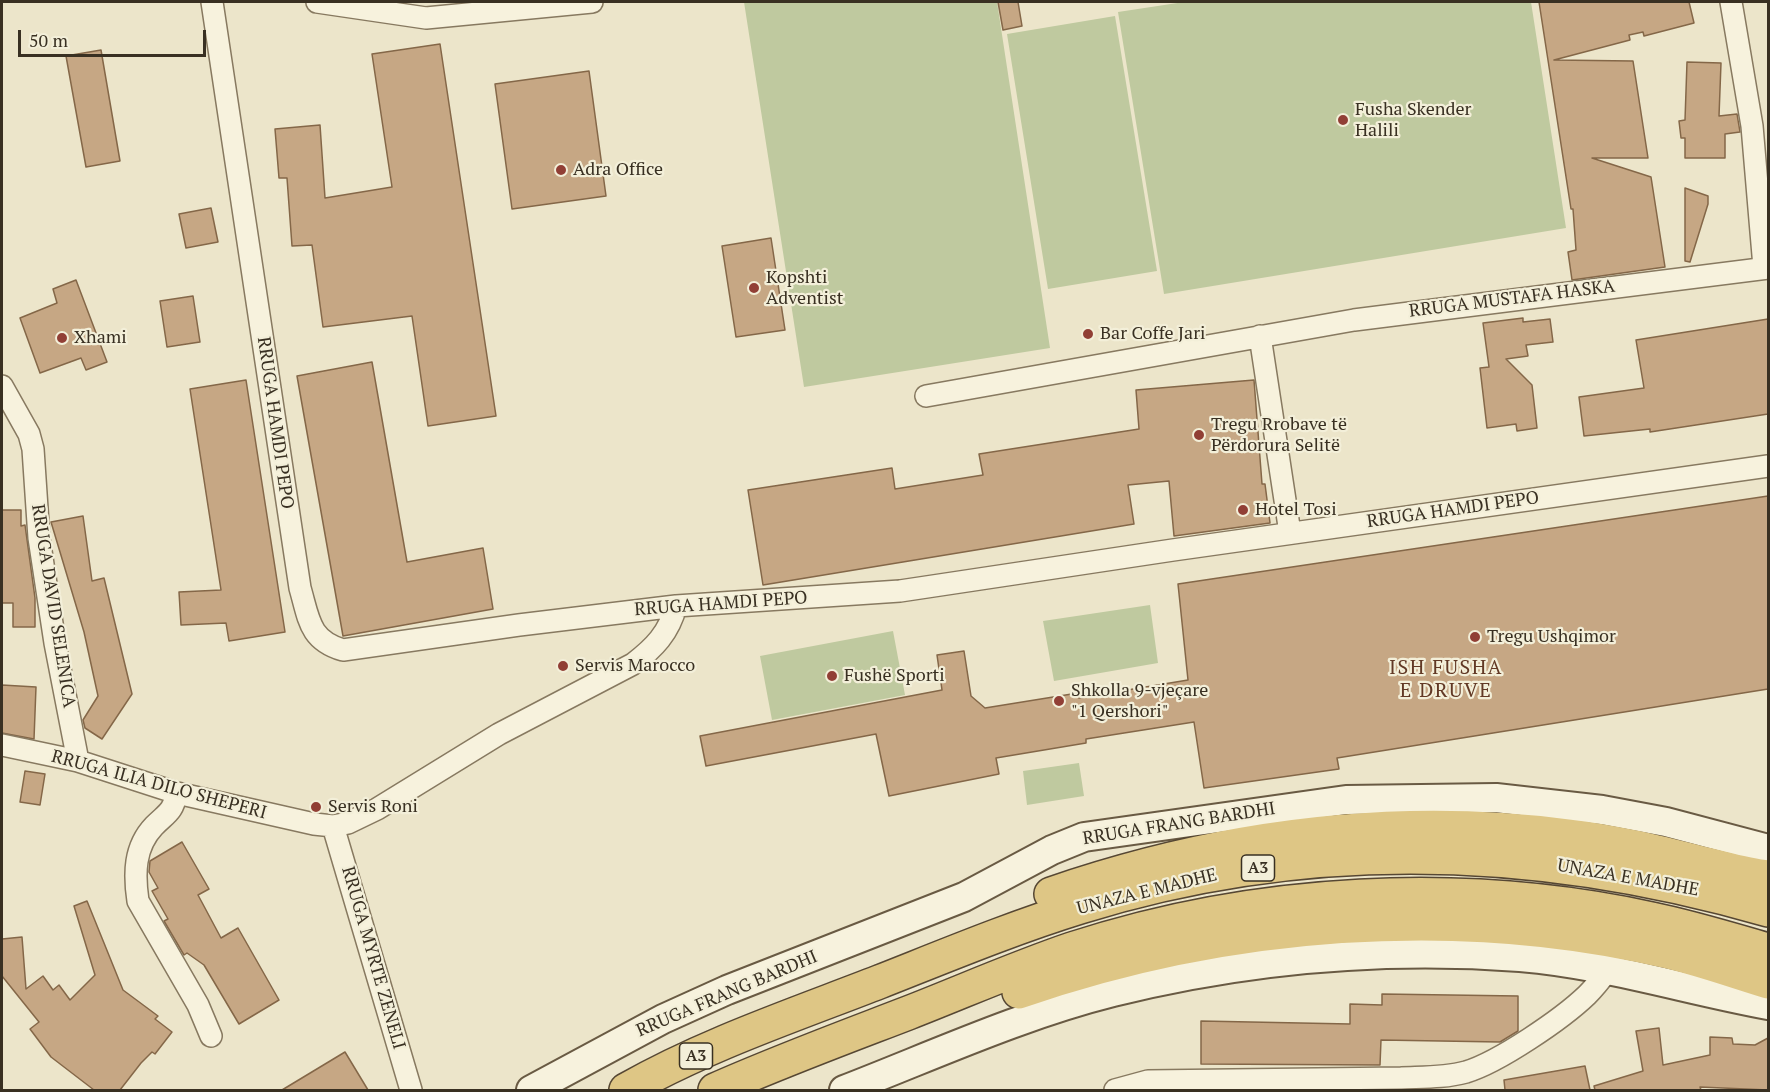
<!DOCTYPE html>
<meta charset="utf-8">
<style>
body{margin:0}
#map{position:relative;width:1770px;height:1092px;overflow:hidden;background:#ece5ca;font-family:"PT Serif",serif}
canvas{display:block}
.frame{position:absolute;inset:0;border:3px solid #393022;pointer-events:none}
.scale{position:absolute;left:18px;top:30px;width:188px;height:27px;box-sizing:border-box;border:3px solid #393022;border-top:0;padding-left:8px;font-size:18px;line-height:21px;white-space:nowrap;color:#393022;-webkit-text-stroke:4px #f3efd9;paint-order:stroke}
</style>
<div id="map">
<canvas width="1770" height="1092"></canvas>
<div class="frame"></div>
<div class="scale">50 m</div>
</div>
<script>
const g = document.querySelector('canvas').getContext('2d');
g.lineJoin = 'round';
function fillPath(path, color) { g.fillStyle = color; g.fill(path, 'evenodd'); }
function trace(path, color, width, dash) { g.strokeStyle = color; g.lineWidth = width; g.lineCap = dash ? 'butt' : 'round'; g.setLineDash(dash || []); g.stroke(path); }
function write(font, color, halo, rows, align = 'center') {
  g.font = font + ' "PT Serif",serif'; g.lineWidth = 4.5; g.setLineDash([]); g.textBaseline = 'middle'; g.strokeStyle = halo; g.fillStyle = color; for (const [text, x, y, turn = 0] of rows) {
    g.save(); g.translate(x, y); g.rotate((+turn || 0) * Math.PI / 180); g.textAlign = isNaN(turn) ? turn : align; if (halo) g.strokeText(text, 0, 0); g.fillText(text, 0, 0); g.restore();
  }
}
fillPath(new Path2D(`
 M744 2H997L1050 348 804 387Z
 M1184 2H1531L1566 228 1164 294 1118 12Z
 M1115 16 1157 271 1048 289 1007 34Z
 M1150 605 1158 663 1054 681 1043 621Z
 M893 631 905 695 772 720 760 656Z
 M1079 763 1084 796 1027 805 1023 771Z`), '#bfc99f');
const building = new Path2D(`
 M998 2H1018L1022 26 1003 30Z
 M1539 2H1689L1694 23 1644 36 1643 32 1629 35 1630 40 1554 60 1633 61 1648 158H1592L1651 177 1665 267 1572 280 1568 252 1576 250 1573 209H1571Z
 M440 44 496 416 428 426 412 316 323 327 312 245 292 246 287 178H279L275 129 320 125 325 198 392 187 372 54Z
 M101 50 120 161 86 167 66 56Z
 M1687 62 1721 63 1719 116 1737 114 1740 132 1725 134V158H1685V138H1681L1679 121 1685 120Z
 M589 71 606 196 512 209 495 84Z
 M1685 188 1708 196V204L1690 262 1685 261Z
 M211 208 218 242 186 248 179 214Z
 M771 238 785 330 736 337 722 246Z
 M76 280 107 362 86 370 81 358 40 373 20 318 57 303 53 289Z
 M193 296 200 342 167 347 160 301Z
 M1523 318V322L1550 319 1553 342 1526 345 1528 356 1506 359 1532 385 1537 428 1517 431 1516 424 1487 428 1480 368 1489 367 1483 323Z
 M1768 319V414L1650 432V429L1584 436 1579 397 1644 388 1636 340Z
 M372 362 407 562 483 548 493 609 343 636 297 376Z
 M246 380 285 632 229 641 226 623 181 625 179 592 221 590 190 389Z
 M1254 380 1262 484H1265L1270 523 1174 536 1169 481 1128 485 1134 524 763 585 748 490 892 468 895 489 983 475 979 454 1139 429 1136 390Z
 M1768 496V689L1337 758 1339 769 1204 788 1194 722 1086 739V743L996 758 999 774 889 796 876 734 706 766 700 736 942 690 937 655 964 651 971 696 985 708 1078 693 1079 698 1188 680 1178 584Z
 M2 510H21V526L25 525 35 598V627H13V603H2Z
 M83 516 92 581 104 578 132 694 102 739 85 728 83 720 98 696 84 632 51 522Z
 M2 685 36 687 34 739 2 733Z
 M25 771 45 774 40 805 20 802Z
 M182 842 209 889 198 895 221 938 238 928 279 1000 239 1024 204 965 187 953 184 955 164 921 168 919 152 891 158 888 149 872 150 861Z
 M87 901 123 990 158 1016 155 1019 172 1032 155 1054 152 1052 141 1063 120 1090H94L51 1057 30 1029 39 1022 2 976V939L22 937 26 989 43 976 53 990 59 985 70 1000 95 975 74 906Z
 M1382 994 1518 996V1031L1500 1042 1381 1040 1380 1065 1201 1064V1021L1350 1024V1004L1382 1005Z
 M1659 1028 1663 1065 1710 1055V1037L1732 1038 1733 1044 1755 1045 1768 1038V1090L1700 1087 1701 1090H1595L1594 1086 1643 1071 1636 1031Z
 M345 1052 368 1090H282Z
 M1585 1066 1590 1090H1505L1504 1080Z`);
fillPath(building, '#c6a784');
trace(building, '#846748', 1.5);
const minor = new Path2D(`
 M212 2 300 588C309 619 309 640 343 650L519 625 676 606 900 591 1173 550 1768 466
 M317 2 426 18 592 2
 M1731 2 1752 126 1764 267
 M1260 336 1290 533
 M2 386 29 434 33 449 39 538 55 643 78 761
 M926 396 1354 320 1768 268
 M2 745 78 761 177 793 314 824 333 826 348 823 377 809 499 734 633 664C654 648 669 633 676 606
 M177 793C172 813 168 812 154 826 134 847 134 874 138 901L198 1005 211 1036
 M333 826 411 1090
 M1115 1090 1148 1081 1401 1078C1422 1077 1444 1078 1466 1072 1499 1062 1562 1019 1587 995 1595 987 1602 978 1608 970`);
const secondary = new Path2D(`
 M531 1090 663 1019 727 990 964 897 1052 850 1084 837 1346 800 1496 798 1602 810 1666 822 1768 849
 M844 1090C932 1056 1021 1015 1113 992 1246 959 1384 947 1520 957 1605 964 1686 990 1768 1005`);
const trunk = new Path2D(`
 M1051 894C1220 836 1391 813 1569 836 1614 841 1658 852 1702 863 1724 868 1746 875 1768 877
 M1019 992C1224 921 1456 902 1668 952 1702 960 1735 972 1768 982
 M626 1090C705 1045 794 1015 879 982 945 956 1012 928 1080 907 1309 836 1540 844 1768 910
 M715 1090C778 1062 843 1038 908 1013 962 992 1016 968 1072 949 1255 889 1463 878 1652 919 1691 927 1730 939 1768 950`);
trace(minor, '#877960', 24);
trace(secondary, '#695a43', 32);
trace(trunk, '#564733', 36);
trace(minor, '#f7f2dd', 21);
trace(secondary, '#f7f2dd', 28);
trace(trunk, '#dec685', 33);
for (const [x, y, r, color] of [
 [1343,120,6,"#913f35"],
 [561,170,6,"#913f35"],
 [754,288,6,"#913f35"],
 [1088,334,6,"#913f35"],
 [62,338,6,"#913f35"],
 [1199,435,6,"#913f35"],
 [1243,510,6,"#913f35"],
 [1475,637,6,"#913f35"],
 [563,666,6,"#913f35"],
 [832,676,6,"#913f35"],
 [1059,701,6,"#913f35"],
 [316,807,6,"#913f35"]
]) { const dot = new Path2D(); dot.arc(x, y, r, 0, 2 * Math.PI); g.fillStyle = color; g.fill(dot); trace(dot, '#f3efd9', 2); }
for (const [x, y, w] of [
 [1258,868,33],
 [696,1056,33]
]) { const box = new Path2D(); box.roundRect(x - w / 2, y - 13, w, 26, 4.5); g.fillStyle = '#f3efd9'; g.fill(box); trace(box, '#393022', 1.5); }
write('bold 16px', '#393022', null, [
 ["A3",1258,868],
 ["A3",696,1056]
]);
write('18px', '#393022', '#f3efd9', [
 ["Fusha Skender",1355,110],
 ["Halili",1355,131],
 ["Adra Office",573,170],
 ["Kopshti",766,278],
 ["Adventist",766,299],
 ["Bar Coffe Jari",1100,334],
 ["Xhami",74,338],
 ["Tregu Rrobave të",1211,425],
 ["Përdorura Selitë",1211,446],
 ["Hotel Tosi",1255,510],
 ["Tregu Ushqimor",1487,637],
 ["Servis Marocco",575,666],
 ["Fushë Sporti",844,676],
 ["Shkolla 9-vjeçare",1071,691],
 ["\"1 Qershori\"",1071,712],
 ["Servis Roni",328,807]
], 'left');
write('18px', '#393022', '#f3efd9', [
 ["RRUGA MUSTAFA HASKA",1512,299,-7],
 ["RRUGA HAMDI PEPO",275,423,82],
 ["RRUGA HAMDI PEPO",1453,510,-8],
 ["RRUGA HAMDI PEPO",721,604,-4],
 ["RRUGA DAVID SELENICA",53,606,81],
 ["RRUGA ILIA DILO SHEPERI",159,785,15],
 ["RRUGA FRANG BARDHI",1179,824,-9],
 ["UNAZA E MADHE",1628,878,10],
 ["UNAZA E MADHE",1147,892,-14],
 ["RRUGA MYRTE ZENELI",373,958,74],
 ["RRUGA FRANG BARDHI",727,994,-23]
]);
g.letterSpacing = '1.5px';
write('20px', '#623925', '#f3efd9', [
 ["ISH FUSHA",1446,668],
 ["E DRUVE",1446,691]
]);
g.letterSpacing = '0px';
</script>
